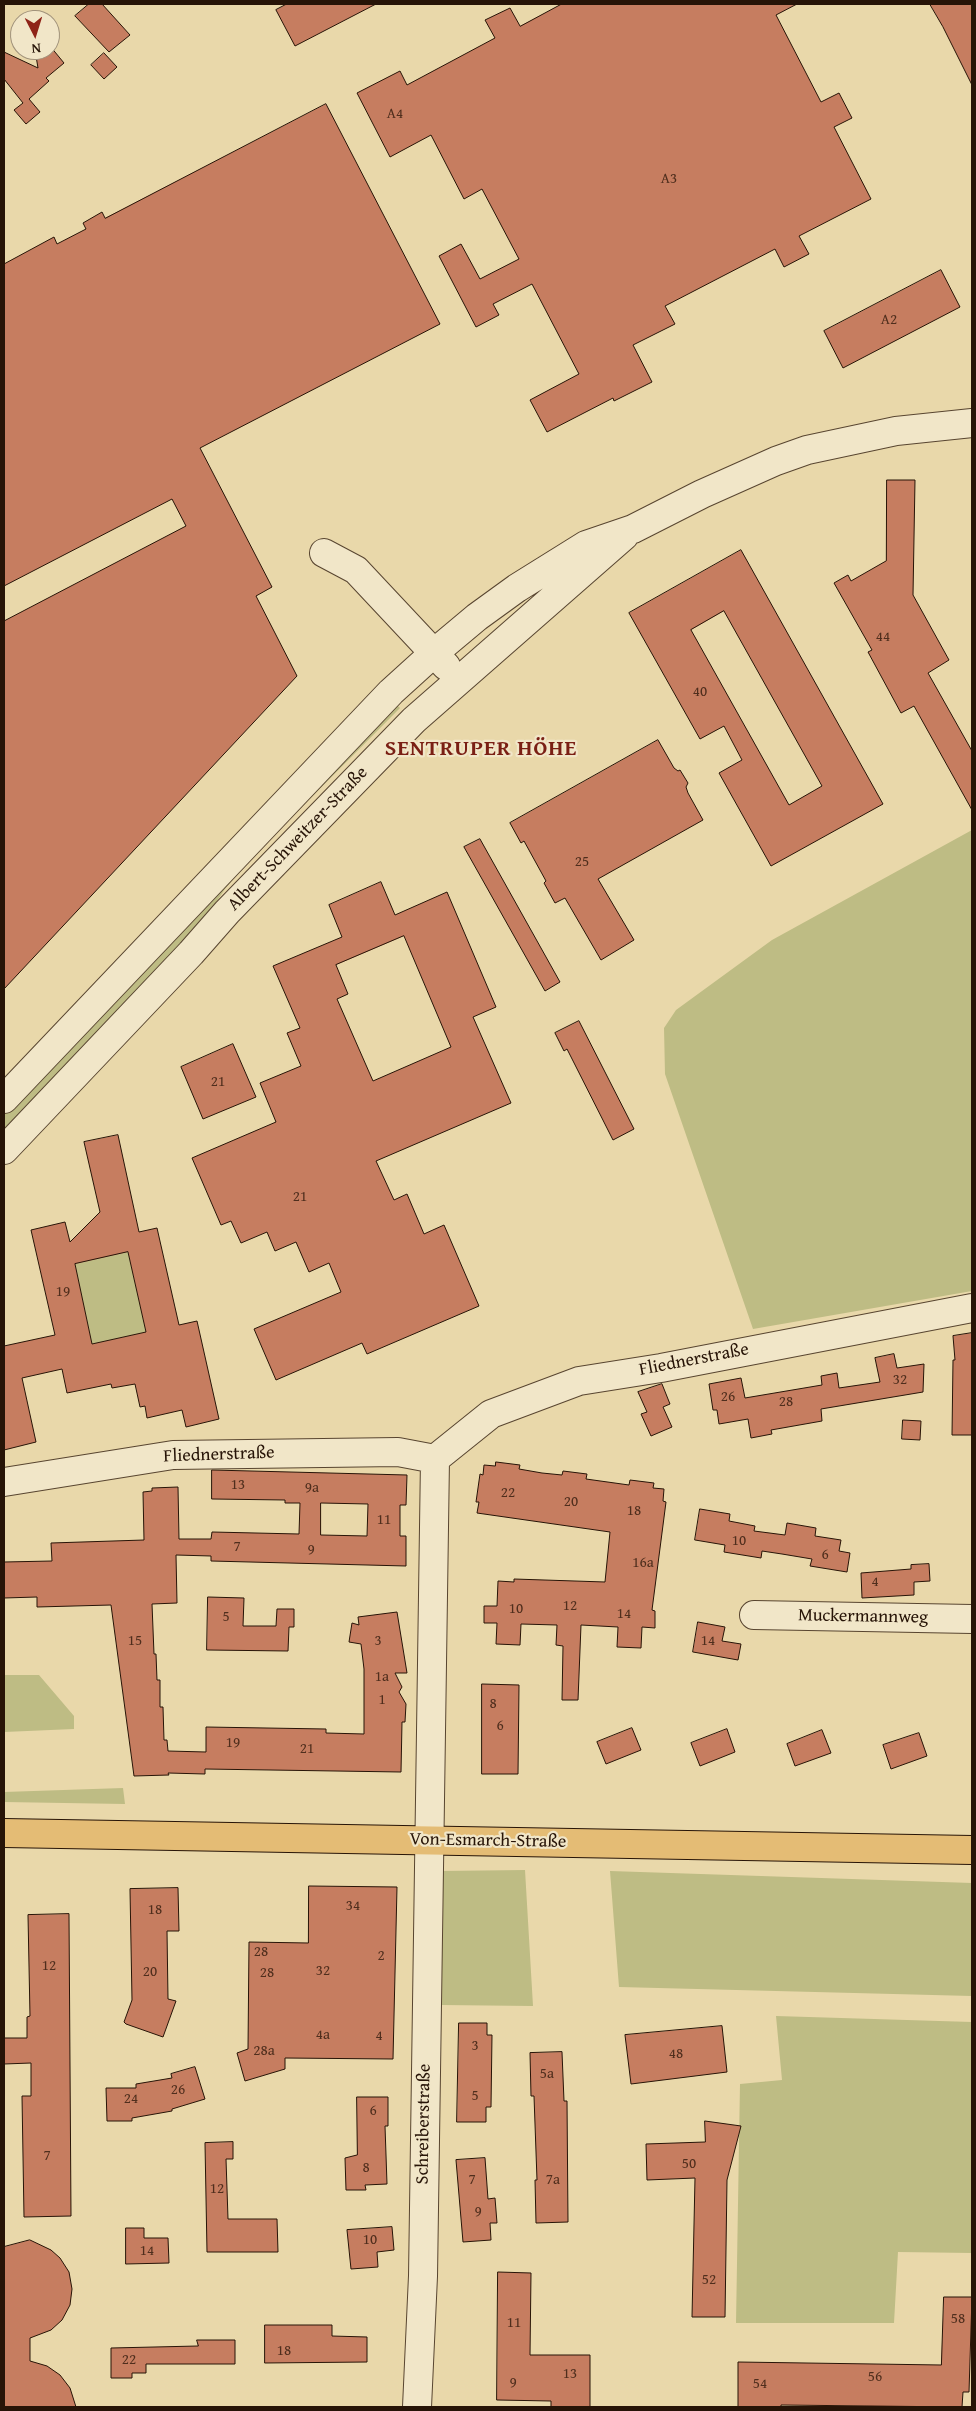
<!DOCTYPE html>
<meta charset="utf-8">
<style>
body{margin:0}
#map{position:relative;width:976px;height:2411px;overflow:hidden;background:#e9d8aa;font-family:"Gentium Book Plus",serif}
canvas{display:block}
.frame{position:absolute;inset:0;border:5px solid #271407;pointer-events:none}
.north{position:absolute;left:10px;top:10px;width:50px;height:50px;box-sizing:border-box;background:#f1e6c8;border:1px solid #a0927b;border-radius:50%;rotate:175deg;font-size:14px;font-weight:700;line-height:20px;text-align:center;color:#271407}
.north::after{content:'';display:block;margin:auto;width:18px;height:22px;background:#8f2418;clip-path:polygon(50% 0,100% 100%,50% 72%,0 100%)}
</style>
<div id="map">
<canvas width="976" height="2411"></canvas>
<div class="frame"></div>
<div class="north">N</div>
</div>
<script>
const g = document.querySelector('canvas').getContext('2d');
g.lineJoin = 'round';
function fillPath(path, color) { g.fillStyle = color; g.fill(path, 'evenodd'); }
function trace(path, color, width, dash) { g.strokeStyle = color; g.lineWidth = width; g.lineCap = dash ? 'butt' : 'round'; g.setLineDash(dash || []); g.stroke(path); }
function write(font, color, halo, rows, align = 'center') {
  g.font = font + ' "Gentium Book Plus",serif'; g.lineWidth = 4.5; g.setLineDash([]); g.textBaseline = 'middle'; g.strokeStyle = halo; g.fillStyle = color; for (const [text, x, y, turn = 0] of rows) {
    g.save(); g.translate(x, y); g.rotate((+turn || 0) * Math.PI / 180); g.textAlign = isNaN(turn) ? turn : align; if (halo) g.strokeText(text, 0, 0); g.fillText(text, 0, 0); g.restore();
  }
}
fillPath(new Path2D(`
 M394 702 400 708 254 855 225 889 194 935 4 1138V1113Z
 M972 830V1291L753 1329 665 1074 664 1028 676 1010 772 940Z
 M128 1252 146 1332 92 1344 75 1264Z
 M4 1675H39L74 1716V1729L4 1732Z
 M123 1788 125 1804 4 1802V1792Z
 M525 1870 533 2006 442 2005 440 1871Z
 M610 1871 972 1883V1996L619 1987Z
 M776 2016 972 2022V2253L898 2252 894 2323H736L740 2084 782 2080Z`), '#bebc84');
const building = new Path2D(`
 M89 4H102L130 35 109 52 75 16Z
 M287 4H376L295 46 276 10Z
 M562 4H797L776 15 821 102 839 93 852 118 834 127 871 199 799 236 809 254 784 267 775 249 665 306 675 324 633 345 652 382 614 401 613 398 547 432 530 400 579 374 532 284 493 304 499 315 476 327 439 256 461 244 480 279 519 259 482 189 464 199 431 135 390 157 357 93 400 71 407 85 495 38 485 20 510 8 520 26Z
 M930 4H972V85L943 27Z
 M50 46 64 63 46 78 49 81 29 99 40 112 26 124 14 110 23 103 4 79V52L38 68 35 50H50Z
 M104 53 117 67 104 79 91 65Z
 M326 104 440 324 200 448 272 587 256 596 297 676 4 989V621L186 526 172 499 4 586V264L54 237 57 244 86 229 83 223 102 212 105 218Z
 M941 270 960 307 843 368 824 331Z
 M887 480H915L913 595 949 660 928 673 972 751V810L914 706 901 713 868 652 872 650 834 583 848 575 851 581 886 561Z
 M741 550 883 804 771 866 719 773 742 760 724 726 700 739 629 613ZM724 611 822 786 789 805 691 630Z
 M658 740 674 768 678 771 680 770 688 783 686 787 688 793 703 820 598 879 634 940 601 960 565 898 555 903 544 883 546 881 524 841 521 843 510 823Z
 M480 839 560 982 545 991 464 847Z
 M381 882 395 915 447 892 496 1007 473 1017 511 1103 376 1161 394 1200 407 1194 424 1234 444 1225 479 1306 367 1354 362 1343 276 1380 254 1329 341 1292 329 1263 309 1272 296 1242 275 1251 267 1232 241 1243 231 1221 221 1225 192 1158 276 1122 260 1083 301 1066 287 1033 300 1028 273 966 342 937 329 905ZM404 936 451 1047 373 1081 337 999 348 994 336 965Z
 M579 1021 634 1129 613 1140 567 1049 564 1051 555 1033Z
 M233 1044 256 1097 203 1119 181 1067Z
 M118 1135 139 1232 157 1228 179 1325 197 1321 219 1419 186 1427 182 1410 147 1418 145 1406 140 1407 135 1384 112 1388 111 1384 67 1393 62 1369 22 1378 36 1442 4 1450V1346L55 1335 31 1230 65 1222 70 1242 100 1212 84 1142ZM128 1252 146 1332 92 1344 75 1264Z
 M972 1333V1435H952L953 1360H955L953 1336Z
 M894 1354 897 1368 924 1364 923 1392 821 1409 822 1421 771 1430 772 1434 751 1438 748 1419 719 1424 717 1410H713L709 1384 741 1378 745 1398 822 1385 821 1376 837 1373 839 1388 880 1382 875 1358Z
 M662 1384 670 1404 663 1407 672 1427 651 1436 641 1414 647 1412 638 1392Z
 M903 1420 921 1421 920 1440 902 1439Z
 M496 1462 520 1465 519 1469 542 1473 562 1475 563 1471 587 1474 586 1479 629 1485 630 1480 654 1483 653 1488 664 1489 663 1501 666 1502 652 1610 655 1611V1628L642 1627 641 1648 617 1647 618 1627 581 1625 578 1700H562L563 1646 556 1645 557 1625 521 1624 520 1645 496 1644 497 1623H484V1606H497L498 1581 514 1582V1579L605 1582 610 1532 477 1513 479 1502H476L480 1474 483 1475 484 1465 495 1466Z
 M212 1470 407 1475 406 1505H400V1536H406V1566L211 1561V1556L176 1555 177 1603 152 1604 154 1654H156L157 1680H160V1707H163L164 1740H167L168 1751 206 1752V1727L326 1729V1733L364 1734V1669L361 1644 349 1642 352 1623 359 1625 358 1617 397 1612 407 1673H395L402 1687 399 1692 406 1704 405 1722H402L401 1772 205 1769V1774L168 1773 169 1775 134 1776 111 1605 37 1607V1597L4 1598V1562L52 1561 51 1543 144 1540 143 1492 152 1491V1488L178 1487 179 1539H211L212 1532 299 1534 300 1503H285V1500L212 1499ZM321 1503 368 1504 367 1536 321 1535Z
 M700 1509 730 1514 729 1521 755 1526 754 1531 785 1535 787 1523 816 1528 815 1536 841 1540 839 1551 850 1553 847 1572 810 1566 812 1559 782 1554 762 1551 761 1558 724 1552 725 1545 695 1540Z
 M929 1564 930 1581 914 1582V1595L862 1598 861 1573 911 1569V1565Z
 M208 1597 244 1598 243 1626H276L277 1609H294V1627H289L288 1651 207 1650Z
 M698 1622 725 1627 722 1641 741 1644 738 1660 693 1652Z
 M482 1684 519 1685 518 1774H482Z
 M632 1728 641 1750 606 1764 597 1742Z
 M727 1729 735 1752 700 1766 691 1743Z
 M822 1730 831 1753 795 1766 787 1744Z
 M919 1733 927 1756 891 1769 883 1745Z
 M309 1886 397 1887 393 2059 285 2058V2069L245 2081 237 2053 248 2049 249 1942 308 1943Z
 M178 1888 179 1931H167L168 1999 176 2001 163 2037 126 2024 124 2022 132 2000 130 1889Z
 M69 1914 71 2216 24 2217 22 2096H31V2063L4 2064V2038H27V2017L30 2016 28 1915Z
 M459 2023H487V2035H492L491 2107H486V2122H457Z
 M722 2026 727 2072 631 2084 625 2035Z
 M562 2052 564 2101H567L568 2222 536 2223 535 2180H537L534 2096H531L530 2053Z
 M195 2067 205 2099 172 2109V2111L132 2118V2121H107L106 2088H136V2084L172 2078 171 2074Z
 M357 2097H388V2126H385L387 2184 365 2185 366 2190H346L345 2158 357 2155Z
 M705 2121 741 2126 727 2180 725 2317H692L695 2178 647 2180 646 2144 705 2142Z
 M233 2142V2159H226L228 2219H277L278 2252H207L205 2143Z
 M485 2158 488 2199 495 2198 497 2223H490L491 2240 463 2242 456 2160Z
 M392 2227 394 2250 377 2252 378 2267 351 2269 347 2230Z
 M126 2228H144V2238H168L169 2263 126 2264Z
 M30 2240 51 2250 60 2258 69 2272 72 2289 70 2305 62 2320 51 2330 30 2338V2361L47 2366 60 2375 70 2388 76 2407H4V2247Z
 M498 2272 531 2273 530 2355H590V2407H551V2401L497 2400Z
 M944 2297H972L969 2392H963L962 2407 781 2405V2407H738V2362L941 2365Z
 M265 2325H332V2336L367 2337V2362L265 2363Z
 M197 2340H235V2364H146V2373H132V2378H111V2348L198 2346Z`);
fillPath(building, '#c67d60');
trace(building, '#271407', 1);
const minor = new Path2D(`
 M324 553 356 570 446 666
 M4 1099 391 692 434 653 477 617 517 588 586 545 633 529 702 494 776 461 807 450 896 431 972 423
 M4 1150 191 953 227 912 414 720 624 536
 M4 1482 173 1455 398 1452 435 1459
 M754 1615 972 1619
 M417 2407 423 2276 435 1459 491 1414 579 1381 661 1368 972 1308`);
const major = new Path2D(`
 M4 1833 972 1850`);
trace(minor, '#584530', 30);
trace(major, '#271407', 30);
trace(minor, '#f1e6c8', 28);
trace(major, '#e4bc75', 28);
write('15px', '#4f2e1d', null, [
 ["A4",395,114],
 ["A3",669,179],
 ["A2",889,320],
 ["44",883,637],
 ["40",700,692],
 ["25",582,862],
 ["21",218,1082],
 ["21",300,1197],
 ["19",63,1292],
 ["32",900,1380],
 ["26",728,1397],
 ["28",786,1402],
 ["13",238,1485],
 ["9a",312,1488],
 ["22",508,1493],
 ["20",571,1502],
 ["18",634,1511],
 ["11",384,1520],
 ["10",739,1541],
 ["7",237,1547],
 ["9",311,1550],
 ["6",825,1555],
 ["16a",643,1563],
 ["4",875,1582],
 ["12",570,1606],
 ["10",516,1609],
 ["14",624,1614],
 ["5",226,1617],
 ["15",135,1641],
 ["3",378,1641],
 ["14",708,1641],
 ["1a",382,1677],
 ["1",382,1700],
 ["8",493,1704],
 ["6",500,1726],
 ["19",233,1743],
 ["21",307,1749],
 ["34",353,1906],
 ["18",155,1910],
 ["28",261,1952],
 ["2",381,1956],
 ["12",49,1966],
 ["32",323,1971],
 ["20",150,1972],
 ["28",267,1973],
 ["4a",323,2035],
 ["4",379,2036],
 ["3",475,2046],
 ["28a",264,2051],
 ["48",676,2054],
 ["5a",547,2074],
 ["26",178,2090],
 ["5",475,2096],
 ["24",131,2099],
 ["6",373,2111],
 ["7",47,2156],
 ["50",689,2164],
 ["8",366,2168],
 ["7",472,2180],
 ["7a",553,2180],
 ["12",217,2189],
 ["9",478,2212],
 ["10",370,2240],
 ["14",147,2251],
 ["52",709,2280],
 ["58",958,2319],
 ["11",514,2323],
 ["18",284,2351],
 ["22",129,2360],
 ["13",570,2374],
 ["56",875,2377],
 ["9",513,2383],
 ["54",760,2384]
]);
write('18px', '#271407', '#f1e6c8', [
 ["Albert-Schweitzer-Straße",298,839,-46],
 ["Fliednerstraße",694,1360,-11],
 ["Fliednerstraße",219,1455,-2],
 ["Muckermannweg",863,1617,1],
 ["Von-Esmarch-Straße",488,1841,1],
 ["Schreiberstraße",424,2124,-89]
]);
g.letterSpacing = '1px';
write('bold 22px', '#7a1f14', '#f1e6c8', [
 ["SENTRUPER HÖHE",481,749]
]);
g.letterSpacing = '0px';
</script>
